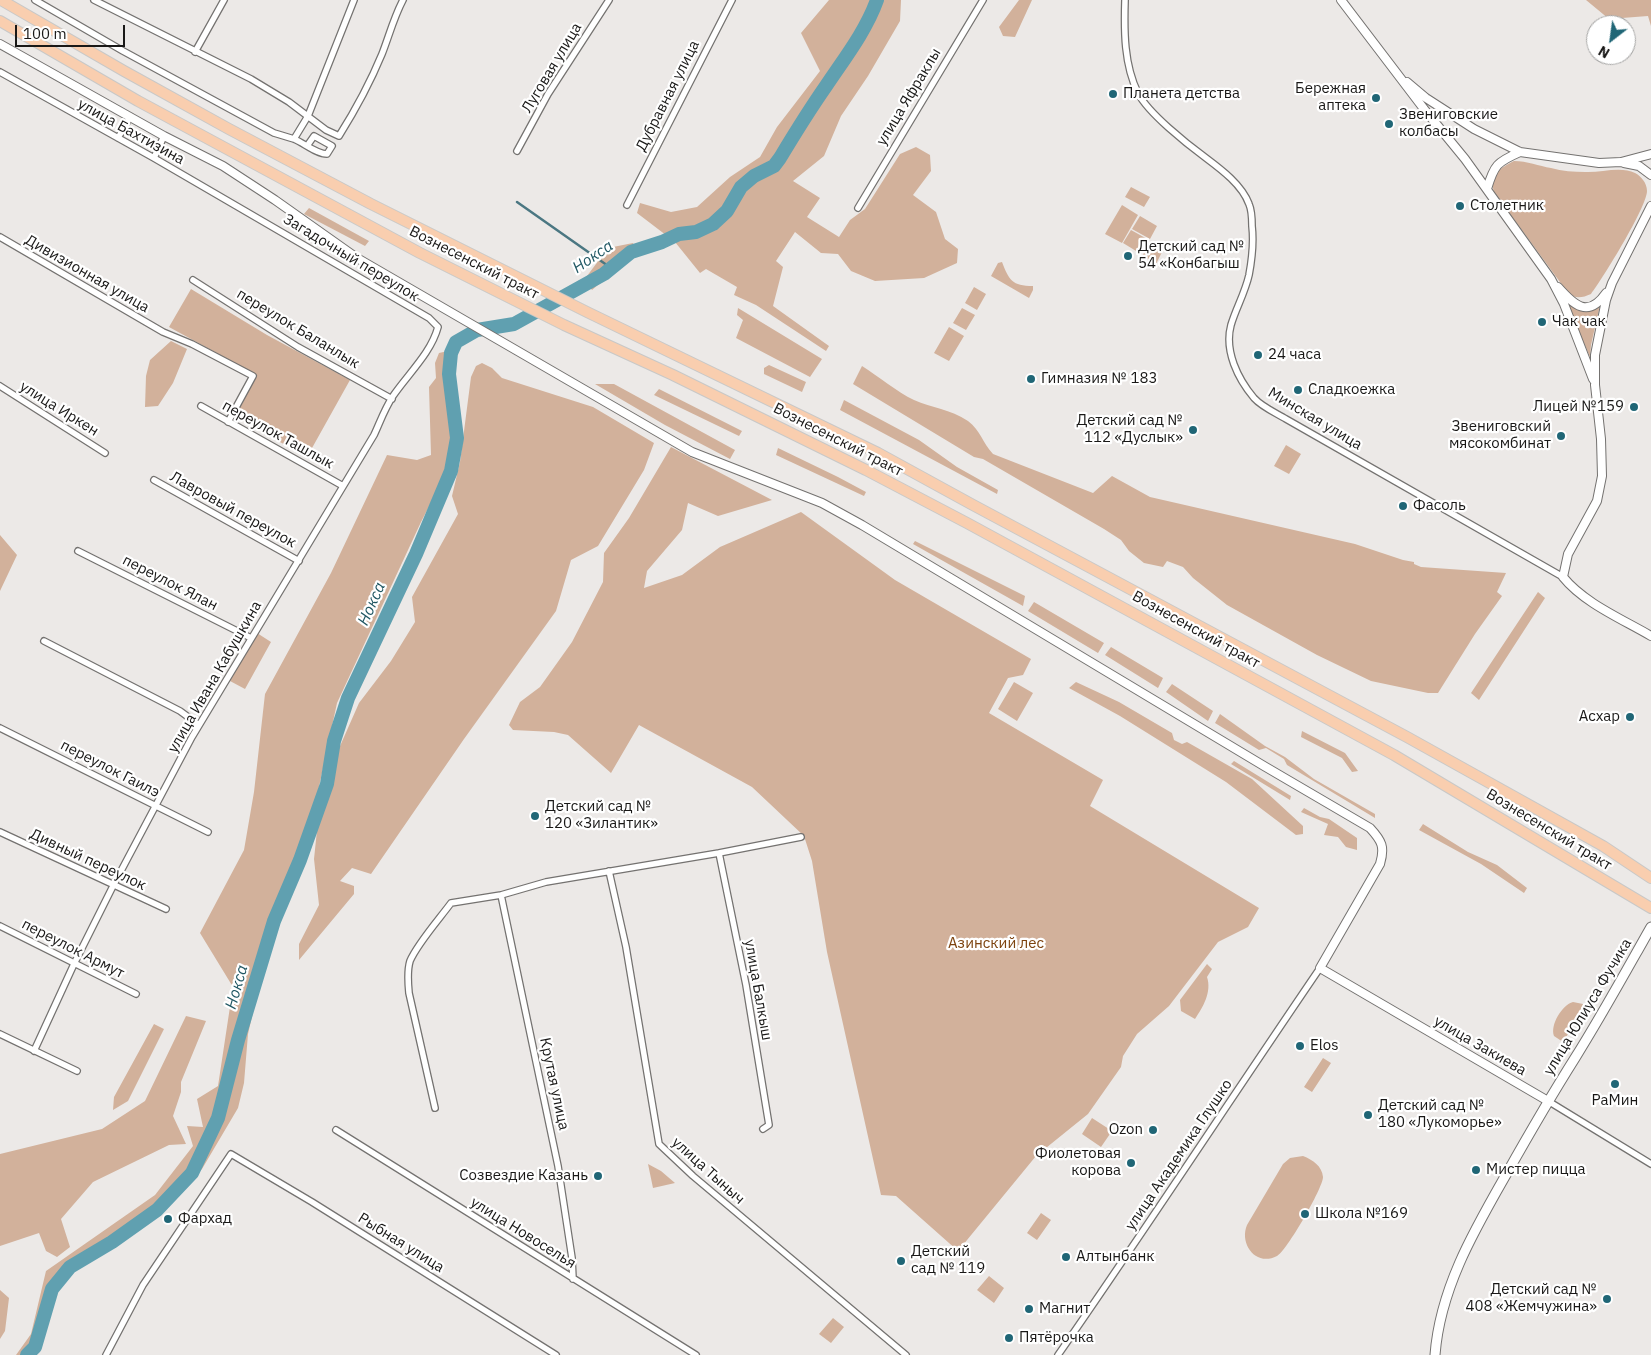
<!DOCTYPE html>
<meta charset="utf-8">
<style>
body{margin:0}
#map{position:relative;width:1651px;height:1355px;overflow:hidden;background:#ece9e7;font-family:"IBM Plex Sans",sans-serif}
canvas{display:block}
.north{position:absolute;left:1586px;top:15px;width:50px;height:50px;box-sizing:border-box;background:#fff;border:1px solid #a3a3a2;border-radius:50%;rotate:210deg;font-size:14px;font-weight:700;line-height:20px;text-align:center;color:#191817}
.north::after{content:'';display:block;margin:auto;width:18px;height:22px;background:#206676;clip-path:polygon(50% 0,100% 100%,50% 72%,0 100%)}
.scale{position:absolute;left:15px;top:25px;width:110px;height:22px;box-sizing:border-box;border:2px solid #191817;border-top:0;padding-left:6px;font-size:15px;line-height:18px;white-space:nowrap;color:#191817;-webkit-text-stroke:4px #fff;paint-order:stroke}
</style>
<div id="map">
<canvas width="1651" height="1355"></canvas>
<div class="north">N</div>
<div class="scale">100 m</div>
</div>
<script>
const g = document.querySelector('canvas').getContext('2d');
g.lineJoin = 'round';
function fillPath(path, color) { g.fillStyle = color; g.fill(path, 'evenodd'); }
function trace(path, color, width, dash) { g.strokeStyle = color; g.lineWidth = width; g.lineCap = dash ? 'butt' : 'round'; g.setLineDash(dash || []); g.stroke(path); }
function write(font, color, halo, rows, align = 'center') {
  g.font = font + ' "IBM Plex Sans",sans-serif'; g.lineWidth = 4.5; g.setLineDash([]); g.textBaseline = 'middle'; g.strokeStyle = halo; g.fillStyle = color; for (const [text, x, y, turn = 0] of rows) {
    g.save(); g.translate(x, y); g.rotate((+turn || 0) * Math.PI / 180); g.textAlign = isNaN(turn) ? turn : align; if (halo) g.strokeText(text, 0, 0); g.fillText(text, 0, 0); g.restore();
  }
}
fillPath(new Path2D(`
 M829 0H901L900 21 868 76 841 116 824 156 793 181 820 198 807 217 839 237 850 220 865 209 900 154 916 147 930 155 931 171 913 195 936 212 945 239 958 249 957 263 924 278 875 281 851 271 838 254 821 253 795 232 776 261 783 267 773 306 829 346 826 351 756 305 734 295 737 287 706 269 700 273 675 242 637 213 640 203 671 212 697 207 730 177 760 157 777 127 820 71 801 33Z
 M1019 0H1032L1015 37 1003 36 999 27Z
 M1586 0H1651V26L1648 16 1609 19Z
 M1514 161C1527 161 1539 166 1551 168 1562 171 1574 172 1585 172 1600 173 1621 166 1635 173 1641 176 1647 183 1647 191 1647 207 1603 278 1591 294 1582 298 1575 299 1568 293L1494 192C1489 175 1500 168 1514 161Z
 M1131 187 1150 197 1144 207 1125 197Z
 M1122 205 1138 215 1122 243 1105 234Z
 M309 208 369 241 365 246 304 214Z
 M1140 216 1157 226 1150 239 1132 229Z
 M1131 230 1149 240 1141 254 1123 243Z
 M1151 241 1164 248 1156 264 1142 256Z
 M633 243 637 252 592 290 584 280 608 248Z
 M1002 262C1009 280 1012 286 1033 286V290L1029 298 991 276 998 263Z
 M974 287 986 294 977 310 965 303Z
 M191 289 267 335 350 380 307 457 235 417 257 375 169 327Z
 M1565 300C1578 308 1586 317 1600 305L1591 345 1590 357Z
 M738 308 822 359 810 377 736 338 743 320 737 315Z
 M962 308 975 315 966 330 953 323Z
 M949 327 964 336 949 361 934 353Z
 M171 341 187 349 173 383 158 406 145 407 146 376 150 360Z
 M448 351 444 370 450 402 454 438 448 469 421 522 337 703 302 866 275 937 260 982 248 1034 244 1083 238 1108 202 1169 159 1211 111 1246 74 1269 56 1290 35 1355H16L31 1334 46 1271 155 1195 193 1146 187 1126 203 1127 197 1099 218 1086 233 987 200 933 244 850 254 792 265 694 331 573 387 455 417 460 431 455 429 387 436 378 435 363 439 353Z
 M482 363 492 368 502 378 593 407 654 443 644 470 598 546 571 560 556 611 464 739 371 874 352 868 340 881 354 886V894L299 960V944L319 905 314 859 320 802 329 771 359 703 391 661 415 622 412 597 458 514 452 496 460 462 471 377 476 366Z
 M769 365 806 382 802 392 764 374V368Z
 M862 366C878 376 897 392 914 400 932 408 950 409 968 421 981 431 982 442 993 454L1093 493 1112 476 1150 497 1355 544 1403 560 1414 562V564L1421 567 1506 573 1497 592 1502 596 1475 634 1438 693H1428L1371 681 1317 655 1227 605 1193 578 1183 567 1167 561 1163 567 1144 563 1129 551 1121 540 1104 529 983 459 974 457 853 384Z
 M595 384H614L735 450 730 459 665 425Z
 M659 389 742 431 739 436 654 395Z
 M844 400 919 440 957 467 998 490 997 494 840 410Z
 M1286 445 1301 454 1289 474 1274 466Z
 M671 447 772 500 718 516 688 503 682 530 647 571 644 588 682 575 720 547 801 512 895 580 1031 659 1023 675 1008 678 989 713 1103 780 1090 806 1259 908 1248 927 1218 942 1169 1006 1137 1034 1123 1056 1121 1067 1088 1114 1036 1156 958 1251 896 1196 881 1195 827 952 812 861 804 836 752 787 639 725 611 773 568 735 554 732 513 730 509 725 520 702 540 687 572 642 603 582 604 553 629 518Z
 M778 448 838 477 866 492 864 496 776 455Z
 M0 535 17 555 0 591Z
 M915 541 1025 596 1023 606 913 544Z
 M1538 592 1545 598 1479 700 1471 693Z
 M1034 602 1104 643 1098 653 1028 611Z
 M257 633 271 642 245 689 230 681Z
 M1111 647 1163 678 1158 688 1105 655Z
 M1014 682 1033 693 1017 721 998 709Z
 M1076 682 1119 702 1172 733 1174 740 1182 744 1187 742 1252 779 1303 826V834L1296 835 1226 782 1120 716 1069 688Z
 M1172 684 1213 711 1208 721 1166 692Z
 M1220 714 1265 746 1285 757 1314 779 1375 814V818L1287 765 1284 759 1266 748 1259 750 1215 723Z
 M1302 731 1345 753 1358 771 1352 772 1342 758 1301 737Z
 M1234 761 1291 796 1290 800 1231 764Z
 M1304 808 1320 817 1329 819 1357 838V850L1346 847 1338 837 1324 835 1328 824 1301 812Z
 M1423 824 1468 852 1497 865 1527 888 1524 893 1481 864 1419 830Z
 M1207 964 1212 969 1207 977C1212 992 1203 1007 1195 1019L1181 1011 1180 1000Z
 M1573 1002 1583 1004 1584 1008 1563 1042 1554 1036C1550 1025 1562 1005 1573 1002Z
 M186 1016 206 1021 181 1082V1092L173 1116 186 1144 169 1145 93 1182 61 1219 70 1247 57 1257 46 1251 39 1233 0 1246V1154L102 1129 145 1101Z
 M154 1024 164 1029 128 1101 113 1110 114 1097Z
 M1323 1058 1331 1063 1312 1092 1304 1087Z
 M1092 1118 1112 1131 1101 1147 1082 1134Z
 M1303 1156C1313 1160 1322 1166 1323 1177 1323 1188 1286 1252 1277 1256 1256 1267 1239 1244 1247 1225L1283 1164 1290 1158Z
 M648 1164 661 1171 675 1183 653 1188Z
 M1041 1213 1051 1220 1037 1240 1027 1233Z
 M989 1276 1004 1288 994 1303 977 1290Z
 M0 1290 9 1298 5 1331 0 1339Z
 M833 1318 844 1327 831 1343 819 1334Z`), '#d2b19b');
trace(new Path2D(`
 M517 202 611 268`), '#4b7782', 2.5);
trace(new Path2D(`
 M27 1355 35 1347 52 1289 70 1267 112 1242 157 1210 192 1173 218 1118 238 1040 274 921 300 860 327 784 334 741 348 698 416 554 451 471 457 438 449 374 451 353 456 342 477 330 514 324 604 274 631 252 662 242 679 234 696 232 713 224 727 211 741 187 754 176 774 166 780 158C795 133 810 109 826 86 844 59 866 31 877 0`), '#60a0b0', 14);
const minor = new Path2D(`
 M35 0 123 51 274 133C281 135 287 137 294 139 304 143 316 154 327 154L332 146 314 136 307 146
 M94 0 251 79 289 102 326 130 339 136C356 109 370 83 382 54 389 36 394 17 403 0
 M1125 0C1124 31 1124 65 1138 93 1148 113 1187 144 1206 158 1222 170 1242 185 1249 204 1252 211 1252 219 1252 226 1254 243 1252 259 1249 275 1245 293 1236 308 1231 325 1224 351 1238 379 1254 398 1262 407 1276 413 1286 419L1563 577
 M195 52 224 0
 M0 72 154 158 429 318 438 327C431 353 408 374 393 396 385 408 380 422 374 435L192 737 113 886 74 964 34 1051
 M118 138 130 117
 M294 139 308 116 354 0
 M517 151 548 94 609 0
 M154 158 164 136
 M627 205 732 0
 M858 208 983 0
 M0 237 163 332 192 344 253 376 228 422
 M193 280 298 347 392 399
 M0 386 105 453
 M201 406 343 486
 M154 480 299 561
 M78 551 251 638
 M44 641 180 711 199 725
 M0 728 208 832
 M0 832 166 909
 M719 853 746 985 769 1125 763 1129
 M609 871 626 947 659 1144 693 1176 906 1355
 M501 895 558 1166 572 1258 573 1279
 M0 926 136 994
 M0 1034 77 1071
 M1548 1101 1651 1164
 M435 1108 409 993C408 983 407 971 410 961 417 944 440 918 451 903L501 895 546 882 719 853 801 837
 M336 1130 696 1355
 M106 1355 143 1285 231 1154 312 1202 556 1355
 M1058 1355C1147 1227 1232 1097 1320 968`);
const tertiary = new Path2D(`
 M1341 0 1424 109 1465 159 1551 279 1564 304 1593 379
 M0 44 164 136 223 166 275 200 357 258 692 452 822 503 862 525 1264 766 1370 828C1382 841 1385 847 1380 864L1320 968 1548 1101
 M1407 82 1426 98 1474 129 1520 152 1599 163 1621 162 1651 154
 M1624 163 1639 166 1651 175
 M1487 189C1494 165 1497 162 1520 152
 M1651 206 1612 283 1606 300 1595 355V385L1601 439 1602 476 1597 501 1568 554 1563 577C1584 603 1622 619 1651 636
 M1558 287C1574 305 1588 319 1606 293`);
const secondary = new Path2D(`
 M1435 1355C1440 1288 1475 1229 1507 1173 1529 1134 1551 1096 1575 1058 1602 1015 1626 971 1651 927`);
const primary = new Path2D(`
 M1 0 124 71 229 129 371 204 587 312 878 453 973 505 1407 737 1603 846 1651 878
 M0 21 138 101 420 253 564 325 673 375 866 470 967 523 1394 755 1651 908`);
trace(minor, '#747270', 8);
trace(tertiary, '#747270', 10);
trace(secondary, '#747270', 11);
trace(primary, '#c8c8c7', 12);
trace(minor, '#fff', 5.5);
trace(tertiary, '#fff', 8);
trace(secondary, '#fff', 9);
trace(primary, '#f9ceaf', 10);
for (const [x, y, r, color] of [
 [1113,94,5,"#206676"],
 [1376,98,5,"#206676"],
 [1389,124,5,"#206676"],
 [1460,206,5,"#206676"],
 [1128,256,5,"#206676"],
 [1542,322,5,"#206676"],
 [1258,355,5,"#206676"],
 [1031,379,5,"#206676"],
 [1298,390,5,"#206676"],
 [1634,407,5,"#206676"],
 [1193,430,5,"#206676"],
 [1561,436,5,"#206676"],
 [1403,506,5,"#206676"],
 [1630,717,5,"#206676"],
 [535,816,5,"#206676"],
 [1300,1046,5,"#206676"],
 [1615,1084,5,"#206676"],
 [1368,1115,5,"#206676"],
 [1153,1130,5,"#206676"],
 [1131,1163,5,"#206676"],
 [1476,1170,5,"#206676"],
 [598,1176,5,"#206676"],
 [1305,1214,5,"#206676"],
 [168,1219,5,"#206676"],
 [1066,1257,5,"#206676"],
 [901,1261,5,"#206676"],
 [1607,1299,5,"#206676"],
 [1029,1309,5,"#206676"],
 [1009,1338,5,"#206676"]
]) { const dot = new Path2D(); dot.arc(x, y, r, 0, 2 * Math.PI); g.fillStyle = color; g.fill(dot); trace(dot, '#fff', 2); }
write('15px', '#191817', '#fff', [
 ["Луговая улица",552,68,-59],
 ["Дубравная улица",668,96,-63],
 ["улица Яфраклы",909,97,-59],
 ["улица Бахтизина",131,132,29],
 ["Загадочный переулок",351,258,31],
 ["Вознесенский тракт",474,263,27],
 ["Дивизионная улица",87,274,30],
 ["переулок Баланлык",298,329,31],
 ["улица Иркен",59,409,32],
 ["Минская улица",1315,419,31],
 ["переулок Ташлык",278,435,29],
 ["Вознесенский тракт",838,440,27],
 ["Лавровый переулок",233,510,29],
 ["переулок Ялан",170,583,27],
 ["Вознесенский тракт",1196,630,29],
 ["улица Ивана Кабушкина",215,677,-60],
 ["переулок Гаилэ",110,769,27],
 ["Вознесенский тракт",1549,830,31],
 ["Дивный переулок",88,860,25],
 ["переулок Армут",73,949,27],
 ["улица Балкыш",758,990,80],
 ["улица Юлиуса Фучика",1588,1007,-59],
 ["улица Закиева",1480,1046,30],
 ["Крутая улица",554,1084,78],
 ["улица Академика Глушко",1179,1155,-56],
 ["улица Тыныч",708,1171,42],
 ["улица Новоселья",523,1233,32],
 ["Рыбная улица",401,1243,32]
]);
write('15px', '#191817', '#fff', [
 ["Бережная",1366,89,"right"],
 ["аптека",1366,106,"right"],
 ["Планета детства",1123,94],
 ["Звениговские",1399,115],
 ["колбасы",1399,132],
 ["Столетник",1470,206],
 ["Детский сад №",1138,247],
 ["54 «Конбагыш",1138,264],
 ["Чак чак",1552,322],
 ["24 часа",1268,355],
 ["Гимназия № 183",1041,379],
 ["Сладкоежка",1308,390],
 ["Лицей №159",1624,407,"right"],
 ["Детский сад №",1183,421,"right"],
 ["112 «Дуслык»",1183,438,"right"],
 ["Звениговский",1551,427,"right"],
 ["мясокомбинат",1551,444,"right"],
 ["Фасоль",1413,506],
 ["Асхар",1620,717,"right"],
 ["Детский сад №",545,807],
 ["120 «Зилантик»",545,824],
 ["Elos",1310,1046],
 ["РаМин",1615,1101,"center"],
 ["Детский сад №",1378,1106],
 ["180 «Лукоморье»",1378,1123],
 ["Ozon",1143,1130,"right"],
 ["Фиолетовая",1121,1154,"right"],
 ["корова",1121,1171,"right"],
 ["Мистер пицца",1486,1170],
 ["Созвездие Казань",588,1176,"right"],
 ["Школа №169",1315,1214],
 ["Фархад",178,1219],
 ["Детский",911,1252],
 ["сад № 119",911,1269],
 ["Алтынбанк",1076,1257],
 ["Детский сад №",1597,1290,"right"],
 ["408 «Жемчужина»",1597,1307,"right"],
 ["Магнит",1039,1309],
 ["Пятёрочка",1019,1338]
], 'left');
write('15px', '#7d430f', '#fff', [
 ["Азинский лес",996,944]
]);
write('italic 16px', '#205763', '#fff', [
 ["Нокса",593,257,-34],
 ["Нокса",372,604,-66],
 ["Нокса",237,987,-74]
]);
</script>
